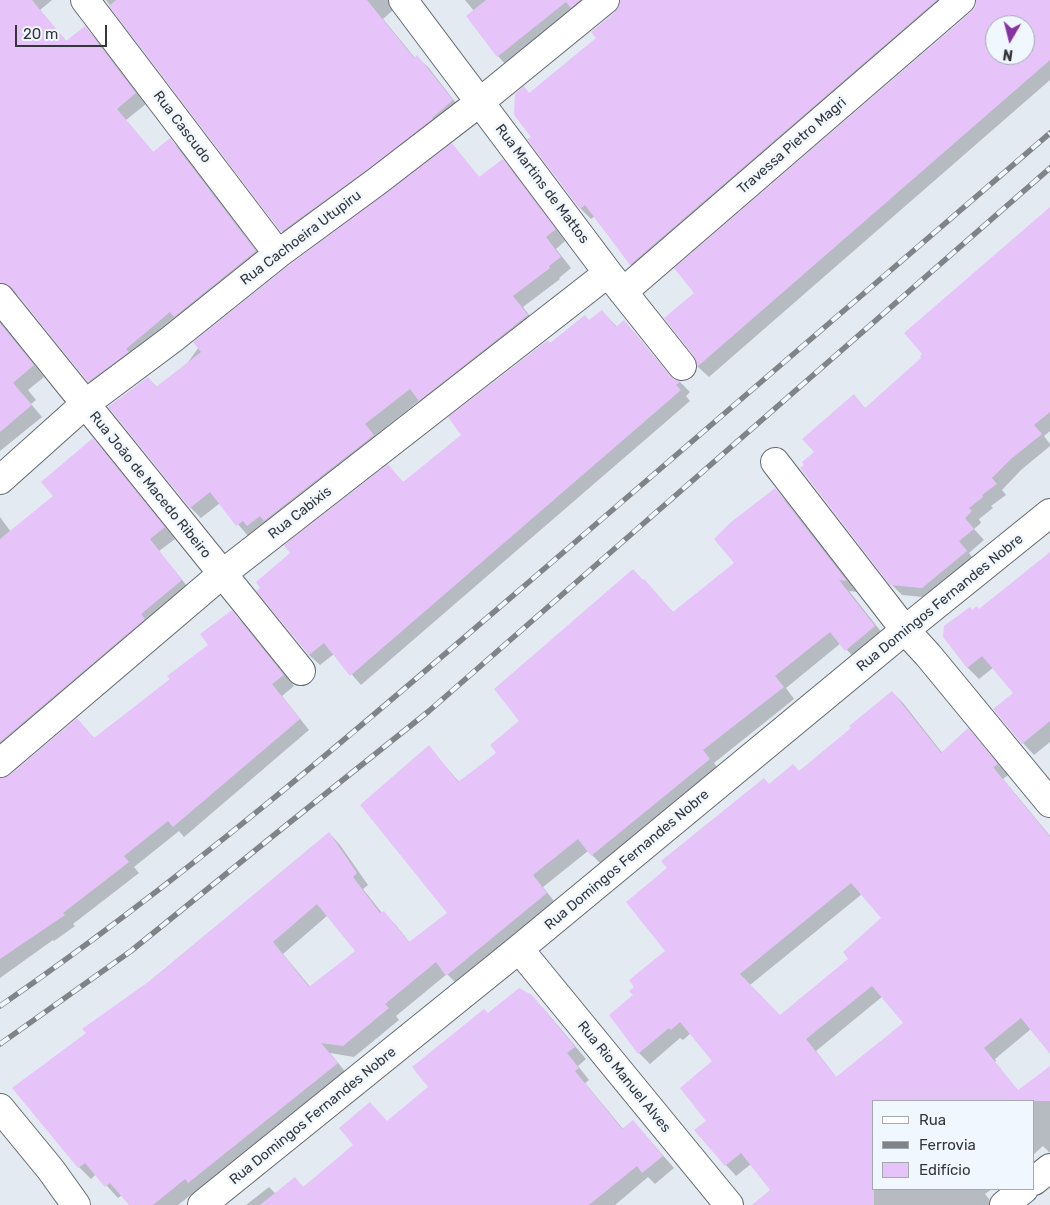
<!DOCTYPE html>
<meta charset="utf-8">
<style>
body{margin:0}
#map{position:relative;width:1050px;height:1205px;overflow:hidden;background:#e3eaf1;font-family:Rubik,sans-serif}
canvas{display:block}
.legend{position:absolute;left:872px;top:1100px;width:162px;height:90px;box-sizing:border-box;background:#f1f7ff;border:1px solid #a5aab0;margin:0;padding:6px 9px;list-style:none;font-size:15px;color:#343639}
.legend li{display:flex;align-items:center;gap:10px;height:25px}
.legend b{width:25px;border:1px solid #a5aab0}
.north{position:absolute;left:985px;top:15px;width:50px;height:50px;box-sizing:border-box;background:#f1f7ff;border:1px solid #a5aab0;border-radius:50%;rotate:188deg;font-size:14px;font-weight:700;line-height:20px;text-align:center;color:#343639}
.north::after{content:'';display:block;margin:auto;width:18px;height:22px;background:#8734a2;clip-path:polygon(50% 0,100% 100%,50% 72%,0 100%)}
.scale{position:absolute;left:15px;top:25px;width:92px;height:22px;box-sizing:border-box;border:2px solid #343639;border-top:0;padding-left:6px;font-size:15px;line-height:18px;white-space:nowrap;color:#343639;-webkit-text-stroke:4px #f1f7ff;paint-order:stroke}
</style>
<div id="map">
<canvas width="1050" height="1205"></canvas>
<ul class="legend">
<li><b style="height:6px;background:#fff"></b>Rua</li>
<li><b style="height:6px;background:#808488"></b>Ferrovia</li>
<li><b style="height:14px;background:#e6c4fa"></b>Edifício</li>
</ul>
<div class="north">N</div>
<div class="scale">20 m</div>
</div>
<script>
const g = document.querySelector('canvas').getContext('2d');
g.lineJoin = 'round';
function fillPath(path, color) { g.fillStyle = color; g.fill(path, 'evenodd'); }
function trace(path, color, width, dash) { g.strokeStyle = color; g.lineWidth = width; g.lineCap = dash ? 'butt' : 'round'; g.setLineDash(dash || []); g.stroke(path); }
function write(font, color, halo, rows, align = 'center') {
  g.font = font + ' Rubik,sans-serif'; g.lineWidth = 5; g.setLineDash([]); g.textBaseline = 'middle'; g.strokeStyle = halo; g.fillStyle = color; for (const [text, x, y, turn = 0] of rows) {
    g.save(); g.translate(x, y); g.rotate((+turn || 0) * Math.PI / 180); g.textAlign = isNaN(turn) ? turn : align; if (halo) g.strokeText(text, 0, 0); g.fillText(text, 0, 0); g.restore();
  }
}
fillPath(new Path2D(`
 M0 0H52L40 10 67 42 85 27 95 38 146 104 126 120 154 153 170 140 181 150 266 263 100 392 89 381 19 295 8 293 0 298Z
 M106 0H403L399 5 383 19 415 58 417 57 428 67 463 112 293 242 282 231Z
 M465 0H605L508 67 498 56 474 11Z
 M635 0H960L641 275 631 265 595 216 591 219 581 209 529 140 533 137 530 94 598 39Z
 M977 0H1050V80L709 377 698 367 695 356 696 293 972 13 977 6ZM995 25H1025V55H995Z
 M452 145 480 178 502 160 513 171 565 241 556 249 571 268 559 278 560 279 523 307 538 327 430 411 420 400 375 436 384 447 259 536 254 531 248 536 220 503 201 518 190 507 148 378 158 388 186 365 199 347Z
 M1050 209V431L1044 436 1050 444V446L1021 470 1002 490 1006 495 991 506 993 508 979 519 981 523 974 529 984 540 969 553 976 562 933 598 902 595 891 584 815 452 854 396 866 409 923 359Z
 M602 311 617 327 624 322 634 332 674 381 680 382 690 392 686 396 690 401 361 685 334 654 320 665 309 655 258 591 388 466 404 483 462 435 551 345 589 321Z
 M0 322 44 377 28 390 36 400 31 404 42 417 0 451Z
 M93 440 103 450 175 539 159 551 191 591 0 762V517L11 532 55 496Z
 M775 489 786 501 857 592 849 591 886 638 857 661 841 643 786 688 794 699 714 763 720 771 604 867 588 851 543 887 557 905 459 986 447 974 396 1016 399 1020 354 1057 330 1053 348 1075 200 1193 197 1190 178 1205H130L122 1195 118 1198 96 1174 91 1179 79 1167 14 1088 87 1033 329 833 340 845 368 885 363 889 382 913 383 912 395 924 410 943 448 913 429 747 459 782 498 754 521 721 644 580 674 613 736 563ZM328 915 357 951 311 988 283 954Z
 M1050 554V742L1034 755 1023 743 1014 693 994 667 979 679 968 668 944 636 972 611H979Z
 M231 611 242 622 294 686 282 696 309 730 184 837 179 831 134 867 139 873 73 924 75 926 54 941 53 940 0 978V779L10 776 77 719 95 739 171 679 209 645Z
 M892 692 903 703 943 754 968 729 1008 775 1003 779 1050 836V1052L1031 1029 995 1059 996 1061 992 1065 1015 1094 1050 1067V1153L1043 1146 1034 1154V1101H874V1189H992L985 1194 994 1205H762L772 1190 751 1164 736 1176 726 1165 708 1121 714 1061 691 1033 683 1040 680 1038 650 1064 639 1053 635 995 666 951 770 785 799 772 853 728ZM862 894 883 918 850 959 780 1016 750 985ZM883 996 905 1023 837 1078 816 1051Z
 M531 996 543 1008 586 1059 578 1066 589 1080 585 1083 623 1129 633 1121 674 1168 655 1184 648 1177 615 1205H246L269 1187 276 1194 295 1179 304 1188 430 1087 488 1015Z`), '#0003');
fillPath(new Path2D(`
 M0 0H32L66 41 85 26 136 93 117 109 153 152 170 138 256 251 174 317 170 312 126 349 129 352 88 382 12 288 6 284 0 283Z
 M116 0H367L414 58 417 55 453 100 432 118 433 119 367 170 281 232 109 6Z
 M486 0H580L571 8 566 2 497 57 466 16Z
 M620 0H937L630 265 585 205 580 209 527 139 531 137 514 115 515 94 524 86 529 93 596 38 591 32 615 12 619 6Z
 M976 0H1050V60L697 367 694 356 664 318 694 293 674 268 971 12 976 6ZM995 25H1025V55H995Z
 M452 143 479 177 503 159 556 229 546 237 561 257 549 266 550 268 513 296 528 315 419 401 410 389 365 424 374 435 264 521 260 516 247 526 243 521 236 526 210 492 190 508 108 407 148 377 156 387 201 352 193 342 288 266Z
 M1050 207V412L1034 425 1042 434 1011 459 992 478 997 484 982 495 983 497 969 508 972 511 965 518 974 529 959 541 967 551 922 588 890 585 800 468 804 465 802 462 814 452 802 439 854 394 865 408 921 358 920 356 922 354 904 333Z
 M602 310 616 327 624 320 670 376 676 380 681 381 676 385 681 390 350 676 324 643 309 655 256 591 260 588 256 582 290 553 284 545 388 464 403 482 461 435 448 417 548 340 550 343 585 315 589 320Z
 M0 323 34 365 13 383 32 405 0 432Z
 M93 438 165 527 150 539 182 580 141 614 145 619 0 742V539L53 496 41 482Z
 M775 488 847 581 839 580 875 626 845 651 830 632 775 676 784 687 703 750 710 759 683 781 591 856 578 839 533 875 547 893 446 976 436 962 385 1004 389 1008 343 1046 321 1043 338 1063 188 1183 185 1179 153 1205H129L110 1183 105 1187 85 1163 78 1168 12 1088 86 1033 82 1029 151 980 329 832 357 873 353 877 380 913 384 911 409 942 447 913 360 805 429 745 458 782 496 753 490 745 519 721 494 689 633 569 643 580 644 579 673 612 734 563 714 539 730 523ZM317 904 355 951 309 987 273 942Z
 M1050 552V721L1022 744 993 709 1013 693 982 656 967 668 943 637 944 626 970 607 972 610 977 606 979 609Z
 M232 610 284 675 272 684 300 719 173 827 168 821 124 856 129 862 63 913 65 915 0 959V778L10 775 77 718 94 738 170 679 167 676 208 645 200 634Z
 M892 691 941 753 968 728 998 764 993 767 1050 837V1054L1021 1018 984 1048 1018 1090 1050 1066V1101H874V1205H752L770 1190 741 1153 725 1166 694 1130 706 1121 680 1088 712 1061 680 1022 671 1030 669 1028 638 1054 609 1015 633 995 629 991 634 987 629 980 665 951 626 902 667 868 661 861 764 778 769 784 793 764 799 771 851 728 849 726ZM851 883 881 918 843 952 848 959 780 1015 740 974ZM872 986 903 1023 836 1077 806 1039Z
 M519 988 532 995 575 1047 567 1053 579 1068 575 1071 622 1129 633 1120 663 1156 642 1173 637 1166 589 1205H260L295 1177 303 1187 353 1145 339 1128 370 1102 387 1121 428 1087 412 1067 484 1009 488 1013Z`), '#e6c4fa');
const minor = new Path2D(`
 M85 0 278 254
 M403 0 608 273 682 366
 M623 292 961 0
 M0 298 301 671
 M775 462 905 630 928 655 1050 803
 M0 480 85 404 172 339 278 254 376 182 480 102 605 0
 M0 763 222 574 608 273
 M519 949 729 1205
 M0 1108 51 1170 76 1205
 M1034 1181 1050 1168
 M202 1205 519 949 905 630 1050 513
 M1004 1205 1024 1189`);
trace(minor, '#656b71', 30);
trace(minor, '#fff', 28);
const rail = new Path2D(`
 M0 1006C187 877 358 729 530 581 703 432 877 282 1050 133
 M0 1044 131 951 284 827 429 711 1050 168`);
trace(rail, '#808488', 5.5);
trace(rail, '#f1f7ff', 4, [11]);
write('14px', '#343639', '#f1f7ff', [
 ["Rua Cascudo",182,127,53],
 ["Travessa Pietro Magri",792,146,-41],
 ["Rua Martins de Mattos",542,184,53],
 ["Rua Cachoeira Utupiru",301,238,-37],
 ["Rua João de Macedo Ribeiro",150,485,51],
 ["Rua Cabixis",300,513,-38],
 ["Rua Domingos Fernandes Nobre",940,603,-39],
 ["Rua Domingos Fernandes Nobre",627,860,-40],
 ["Rua Rio Manuel Alves",624,1077,51],
 ["Rua Domingos Fernandes Nobre",313,1116,-39]
]);
</script>
